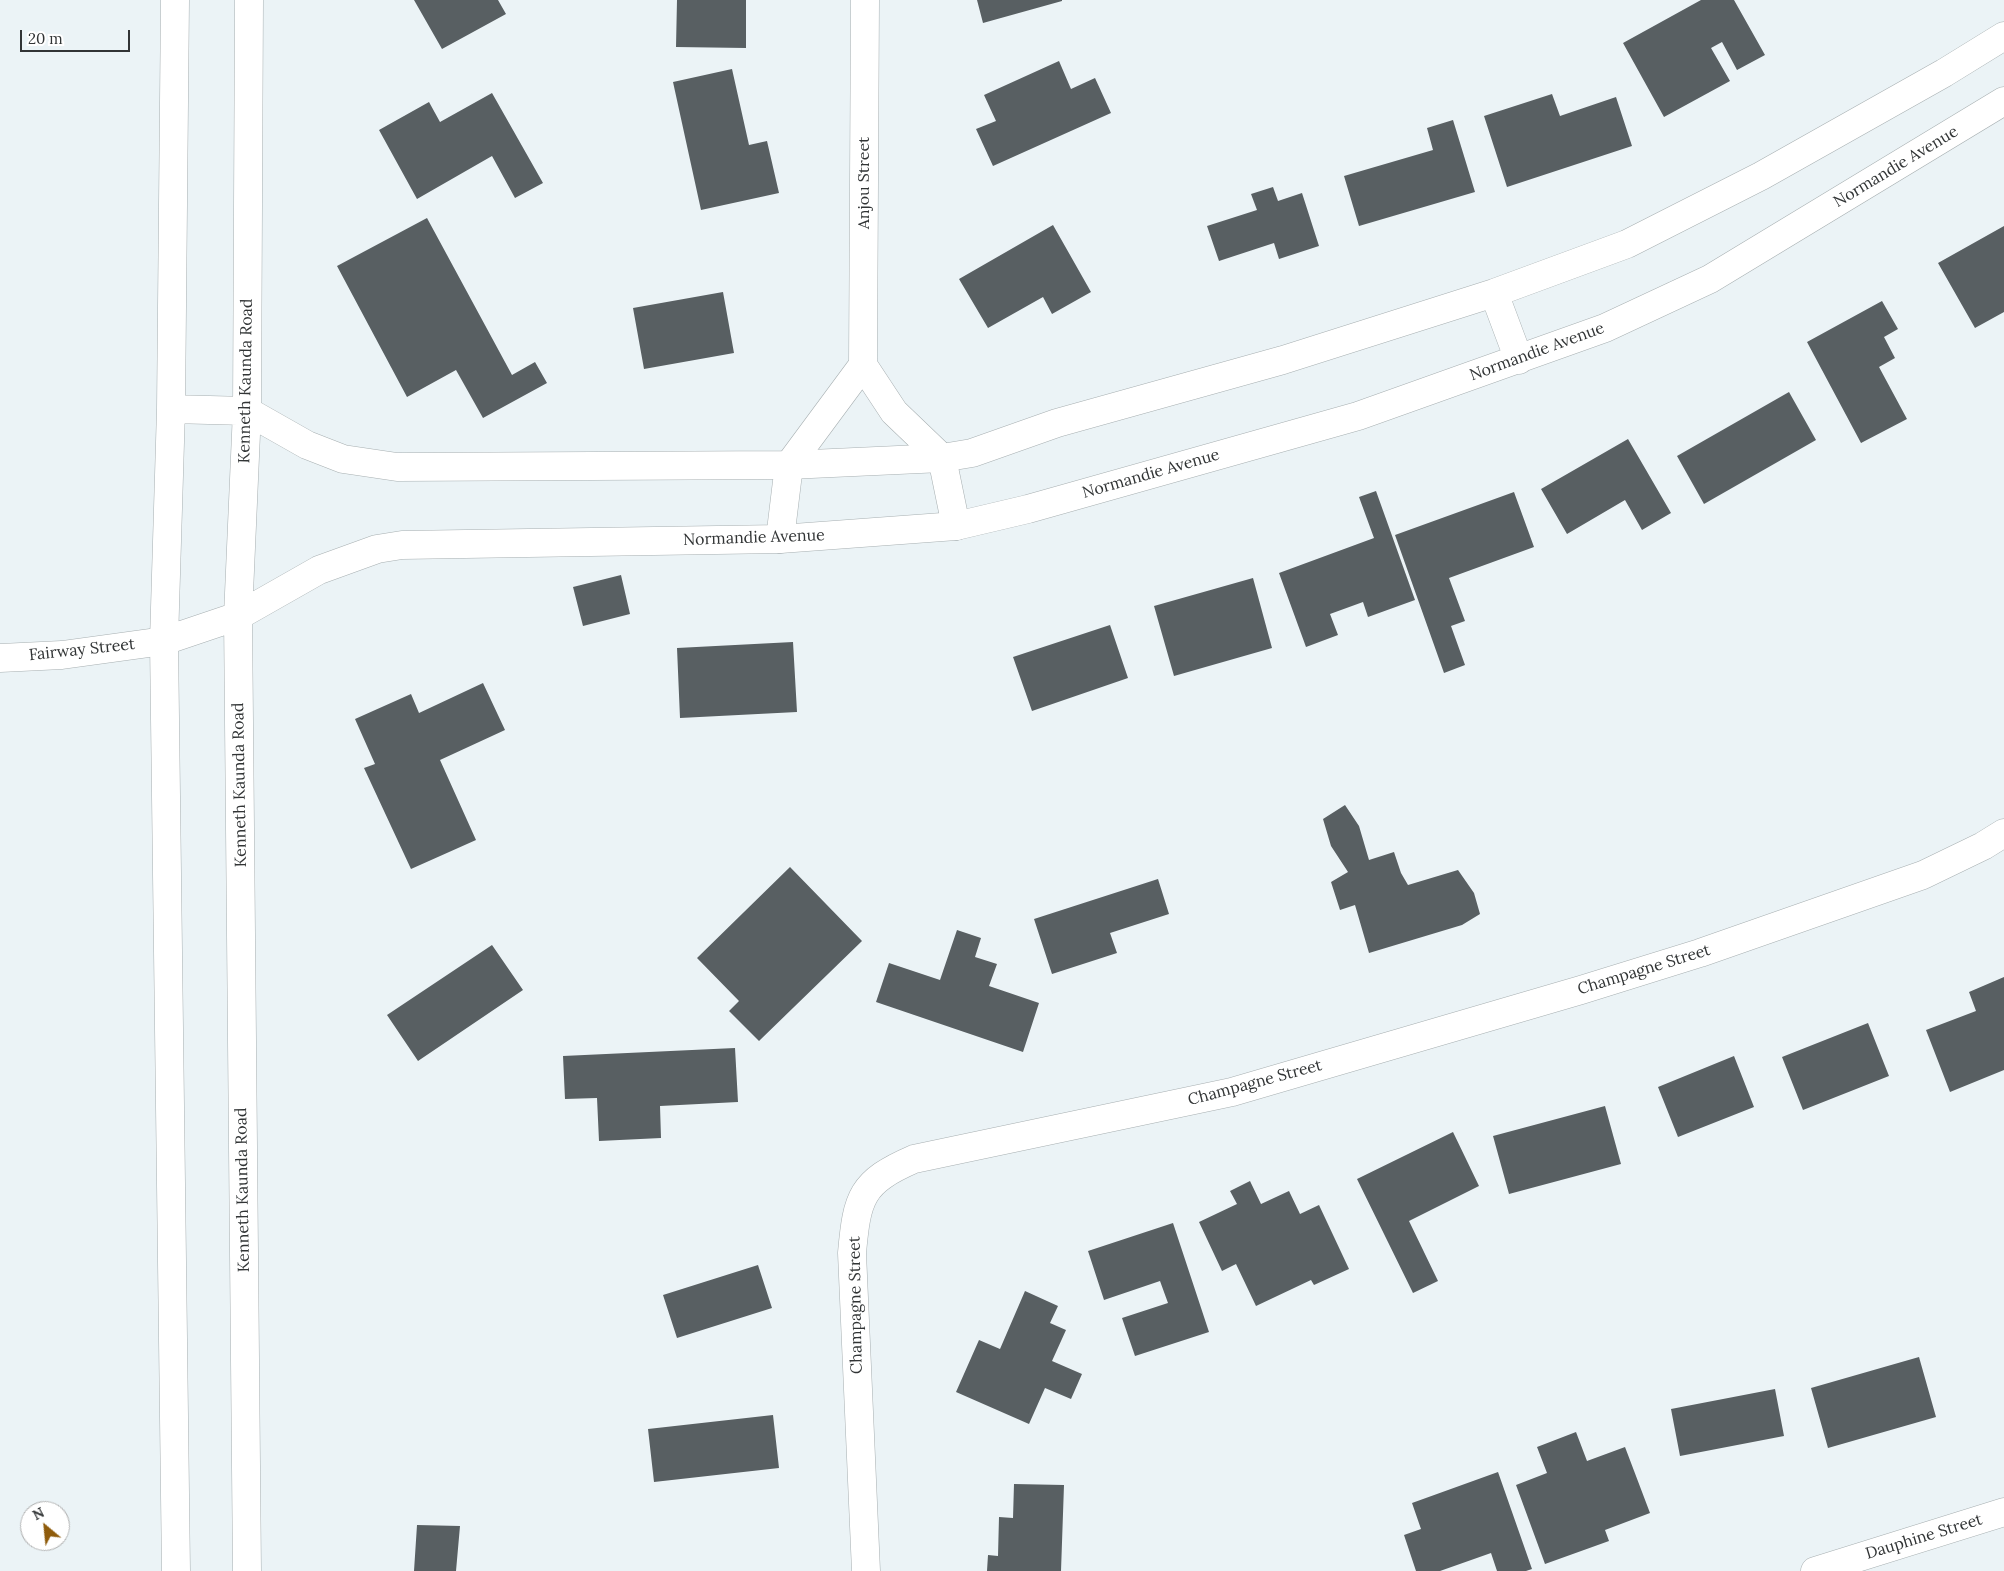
<!DOCTYPE html>
<style>
body{margin:0}
#map{position:relative;width:2004px;height:1571px;overflow:hidden;background:#ebf3f6;font-family:Lora,serif}
canvas{display:block}
.north{position:absolute;left:20px;top:1501px;width:50px;height:50px;box-sizing:border-box;background:#fff;border:1px solid #adaeae;border-radius:50%;rotate:332deg;font-size:14px;font-weight:700;line-height:20px;text-align:center;color:#313435}
.north::after{content:'';display:block;margin:auto;width:18px;height:22px;background:#8f5c0c;clip-path:polygon(50% 0,100% 100%,50% 72%,0 100%)}
.scale{position:absolute;left:20px;top:30px;width:110px;height:22px;box-sizing:border-box;border:2px solid #313435;border-top:0;padding-left:6px;font-size:15px;line-height:18px;white-space:nowrap;color:#313435;-webkit-text-stroke:4px #fff;paint-order:stroke}
</style>
<div id="map">
<canvas width="2004" height="1571"></canvas>
<div class="north">N</div>
<div class="scale">20 m</div>
</div>
<script>
const g = document.querySelector('canvas').getContext('2d');
g.lineJoin = 'round';
function fillPath(path, color) { g.fillStyle = color; g.fill(path, 'evenodd'); }
function trace(path, color, width, dash) { g.strokeStyle = color; g.lineWidth = width; g.lineCap = dash ? 'butt' : 'round'; g.setLineDash(dash || []); g.stroke(path); }
function write(font, color, halo, rows, align = 'center') {
  g.font = font + ' Lora,serif'; g.lineWidth = 5; g.setLineDash([]); g.textBaseline = 'middle'; g.strokeStyle = halo; g.fillStyle = color; for (const [text, x, y, turn = 0] of rows) {
    g.save(); g.translate(x, y); g.rotate((+turn || 0) * Math.PI / 180); g.textAlign = isNaN(turn) ? turn : align; if (halo) g.strokeText(text, 0, 0); g.fillText(text, 0, 0); g.restore();
  }
}
fillPath(new Path2D(`
 M414 0H498L506 14 442 49Z
 M677 0H746V48L676 47Z
 M977 0H1062V1L983 23Z
 M1701 0H1734L1765 55 1737 70 1722 42 1711 48 1730 81 1664 117 1623 43Z
 M1059 61 1071 89 1095 78 1111 113 993 166 976 129 996 121 984 95Z
 M732 69 749 145 767 141 779 193 701 210 673 82Z
 M492 93 543 183 515 198 492 156 417 199 379 130 429 102 440 122Z
 M1552 94 1560 116 1616 97 1632 146 1507 187 1484 116Z
 M1453 120 1475 192 1359 226 1344 176 1433 150 1427 128Z
 M1273 187 1278 201 1302 193 1319 246 1279 259 1274 243 1219 261 1207 226 1257 210 1251 194Z
 M427 218 512 375 535 362 547 383 483 418 456 370 407 397 337 266Z
 M1053 225 1091 292 1052 314 1043 297 988 328 959 279Z
 M2004 226V312L1975 328 1938 263Z
 M723 292 734 353 644 369 633 308Z
 M1882 301 1898 329 1884 337 1895 358 1879 367 1907 419 1861 443 1807 342Z
 M1789 392 1816 440 1704 504 1677 456Z
 M1628 439 1671 513 1642 530 1625 500 1567 534 1541 489Z
 M1376 491 1415 600 1368 617 1363 602 1330 614 1338 635 1306 647 1279 573 1374 538 1359 497Z
 M1514 492 1534 547 1449 578 1465 621 1451 626 1465 665 1444 673 1395 535Z
 M621 575 630 614 583 626 573 587Z
 M1253 578 1272 648 1174 676 1154 606Z
 M1110 625 1128 678 1032 711 1013 657Z
 M793 642 797 712 680 718 677 648Z
 M483 683 505 730 440 760 476 840 411 869 364 768 375 764 355 719 411 694 419 713Z
 M1345 805 1359 826 1369 860 1394 852 1401 873 1408 885 1458 870 1474 893 1480 914 1462 925 1369 953 1355 905 1340 910 1331 882 1348 872 1331 846 1323 819Z
 M790 867 862 941 759 1041 729 1011 739 1001 697 958Z
 M1158 879 1169 914 1110 933 1117 953 1052 974 1034 919Z
 M957 930 981 938 975 957 997 964 989 986 1039 1003 1023 1052 876 1002 889 963 940 980Z
 M492 945 523 990 418 1061 387 1015Z
 M2004 977V1070L1950 1092 1926 1030 1976 1011 1969 992Z
 M1868 1023 1889 1076 1803 1110 1782 1057Z
 M735 1048 738 1102 660 1106 661 1138 599 1141 597 1098 565 1099 563 1056Z
 M1734 1056 1754 1107 1678 1137 1658 1087Z
 M1605 1106 1621 1164 1509 1194 1493 1136Z
 M1453 1132 1479 1186 1409 1221 1438 1281 1413 1293 1357 1179Z
 M1250 1181 1261 1204 1289 1191 1300 1214 1319 1205 1349 1269 1314 1285 1311 1280 1256 1306 1236 1264 1222 1271 1199 1222 1237 1204 1230 1191Z
 M1173 1223 1209 1332 1135 1356 1122 1318 1168 1303 1160 1281 1104 1300 1088 1251Z
 M758 1265 772 1308 677 1338 663 1295Z
 M1025 1291 1058 1306 1050 1323 1066 1330 1052 1361 1082 1374 1071 1399 1045 1388 1029 1424 956 1392 979 1340 1000 1349Z
 M1919 1357 1936 1417 1828 1448 1811 1388Z
 M1775 1389 1784 1436 1680 1456 1671 1409Z
 M773 1415 779 1468 654 1482 648 1429Z
 M1576 1432 1587 1461 1625 1447 1650 1513 1605 1530 1609 1541 1545 1564 1516 1485 1547 1473 1537 1447Z
 M1498 1472 1532 1569 1526 1571H1497L1491 1553 1440 1571H1416L1404 1535 1421 1529 1412 1503Z
 M1014 1484 1064 1485 1061 1571H987L988 1555 998 1556 999 1517 1013 1518Z
 M417 1525 460 1526 456 1571H414Z`), '#585f62');
const street = new Path2D(`
 M865 0 863 365 894 412 942 458 956 526
 M780 539 789 465 863 365
 M0 658 62 655 164 641
 M866 1571 852 1253C857 1197 861 1182 914 1159L1232 1092 1581 990 1700 953 1923 875 1983 846 2004 833
 M1815 1571 2004 1512`);
const secondary = new Path2D(`
 M175 0 171 409 164 641 176 1571
 M1494 293 1519 360
 M171 409 247 411 307 445 343 459 397 467 789 465 942 458 972 453 1057 423 1283 360 1494 293 1627 244 1761 176 1944 73 2004 36
 M164 641 238 616 319 570 377 549 402 545 780 539 956 526 1028 509 1358 416 1605 328 1710 279 2004 101
 M247 1571 238 616 247 411 249 0`);
trace(street, '#a7afb1', 29);
trace(secondary, '#a7afb1', 29);
trace(street, '#fff', 28);
trace(secondary, '#fff', 28);
write('16px', '#313435', '#fff', [
 ["Normandie Avenue",1896,167,-31],
 ["Anjou Street",864,183,-90],
 ["Normandie Avenue",1537,352,-20],
 ["Kenneth Kaunda Road",246,381,-89],
 ["Normandie Avenue",1151,474,-16],
 ["Normandie Avenue",754,538,-2],
 ["Fairway Street",82,650,-6],
 ["Kenneth Kaunda Road",240,785,-91],
 ["Champagne Street",1644,970,-17],
 ["Champagne Street",1255,1083,-15],
 ["Kenneth Kaunda Road",243,1190,-91],
 ["Champagne Street",856,1305,-91],
 ["Dauphine Street",1924,1537,-17]
]);
</script>
